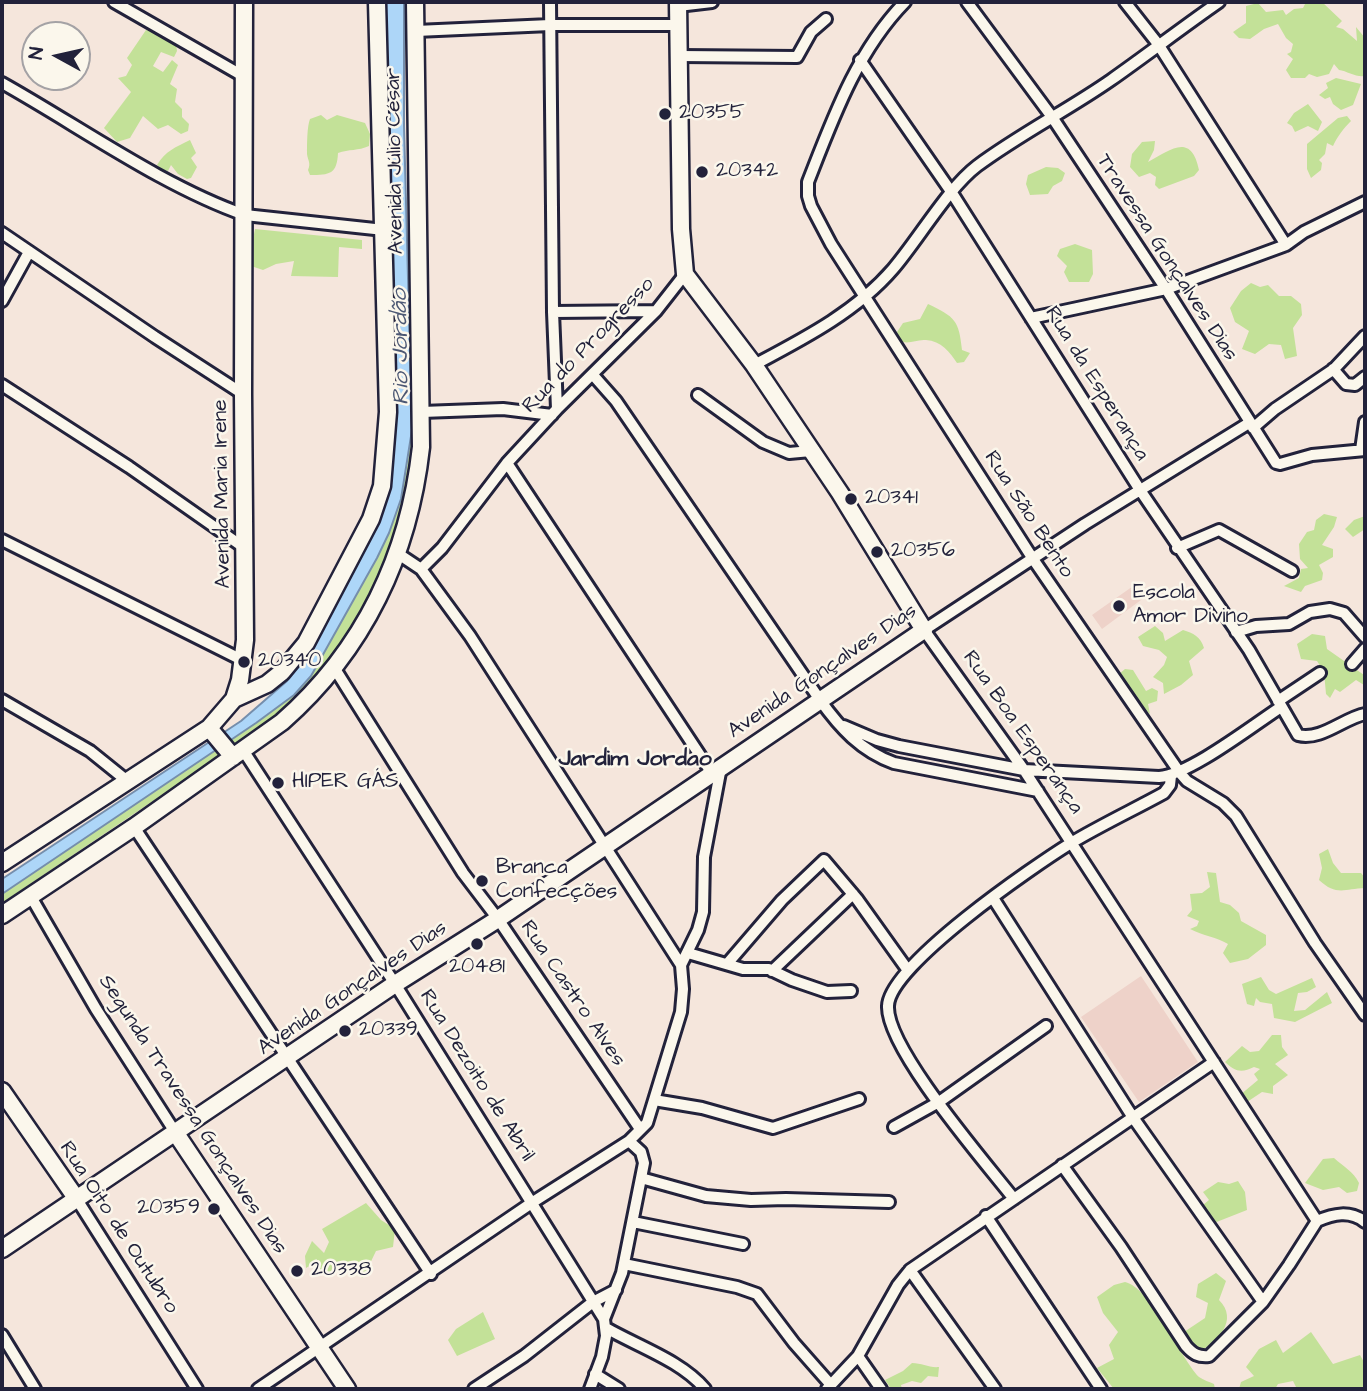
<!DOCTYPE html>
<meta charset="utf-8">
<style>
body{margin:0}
#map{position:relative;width:1367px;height:1391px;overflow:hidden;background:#f5e6dc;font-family:"Architects Daughter",sans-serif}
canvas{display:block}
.frame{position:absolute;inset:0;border:4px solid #22223b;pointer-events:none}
.north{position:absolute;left:21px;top:21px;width:70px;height:70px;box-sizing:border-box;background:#fbf7ec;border:2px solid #a4a2a5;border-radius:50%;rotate:278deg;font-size:19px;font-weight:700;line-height:28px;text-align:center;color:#22223b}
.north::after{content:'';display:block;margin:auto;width:24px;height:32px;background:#22223b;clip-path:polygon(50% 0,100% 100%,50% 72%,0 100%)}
</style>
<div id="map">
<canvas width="1367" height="1391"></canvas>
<div class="frame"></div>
<div class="north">N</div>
</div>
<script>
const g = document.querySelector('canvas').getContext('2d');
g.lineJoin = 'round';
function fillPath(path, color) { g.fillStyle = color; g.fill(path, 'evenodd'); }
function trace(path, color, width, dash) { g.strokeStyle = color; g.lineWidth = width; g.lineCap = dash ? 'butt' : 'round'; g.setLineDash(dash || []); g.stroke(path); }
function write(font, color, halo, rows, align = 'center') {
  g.font = font + ' "Architects Daughter",sans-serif'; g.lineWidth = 5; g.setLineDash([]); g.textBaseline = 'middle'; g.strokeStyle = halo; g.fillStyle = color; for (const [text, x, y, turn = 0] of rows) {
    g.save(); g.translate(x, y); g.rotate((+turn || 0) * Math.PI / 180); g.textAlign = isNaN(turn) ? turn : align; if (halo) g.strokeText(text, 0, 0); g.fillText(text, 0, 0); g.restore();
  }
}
fillPath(new Path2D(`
 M1136 584 1145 597 1102 629 1092 615Z
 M1141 976 1198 1062 1139 1102 1081 1017Z`), '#eed2c9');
fillPath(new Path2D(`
 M1306 2H1322L1342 21 1336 27 1343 29 1357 41 1356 27 1365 38V76C1357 78 1347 71 1339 70L1334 64 1329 74 1317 77 1309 74 1305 78H1291L1286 70 1293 59 1287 54 1291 52 1293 44 1286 38 1278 24 1264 29 1250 39 1239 38 1233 32 1246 23V6L1258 3 1266 12 1283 10 1286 15 1294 9 1303 8Z
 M146 30 175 37 177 51 174 57 161 52 153 66 163 72 172 60 178 65 170 84 177 89 175 102 182 109V117L189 124 188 131 181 134 168 125 158 129 143 116 130 138 117 142 104 128 131 92 118 78 126 76 132 65 127 58Z
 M1336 78 1361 84 1353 105 1341 110 1333 104 1330 97 1325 99 1319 95 1328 88 1326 83Z
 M1308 104 1322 122 1318 131 1308 126 1295 132 1292 126 1287 123 1294 113Z
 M321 115 327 120 337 115 365 123 370 134 369 146C358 151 349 149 338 153 337 174 330 175 310 175L308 170C311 163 308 161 307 154 307 145 307 126 310 119Z
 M1347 116 1351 121C1344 128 1337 137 1333 146L1327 143 1325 154 1319 160 1322 163 1321 170 1311 178 1307 169V144L1338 118Z
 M190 140 196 153 191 158 197 167 191 178 187 179 178 174 171 165 168 171 163 170 157 165C165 151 176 147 190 140Z
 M1155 141 1154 150 1148 162C1169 151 1191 131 1199 170L1194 176 1159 189 1155 185 1156 177 1150 173 1139 177 1130 167 1132 154 1142 142Z
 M1046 167 1058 168 1065 173 1062 181 1053 186 1048 194 1030 195 1026 184 1028 175Z
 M255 229 362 240V249L339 247 338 277 291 276 294 261 276 264 263 270 248 265Z
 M1075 244 1092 250 1093 274 1089 282H1069L1064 272 1067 266 1057 256 1060 249Z
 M1251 283 1260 287 1268 285 1279 296H1291L1301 304 1302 315 1293 328 1297 356 1285 359 1281 345 1269 344 1255 354 1242 349 1249 331 1235 322 1230 308 1241 291Z
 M928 304C955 317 959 320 962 350L970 353 964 362 957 363C950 352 941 341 926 340 916 339 910 345 899 341L897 332 903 323 920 319Z
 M412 433H415C412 458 410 483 405 508 392 569 359 631 318 678 294 707 261 729 230 747L226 743 294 695 311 676 389 533 401 499Z
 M1324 514 1337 517 1334 527 1322 545 1333 549V557L1319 565 1323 573 1322 580 1305 586 1301 592 1284 586 1299 578 1301 569 1308 568 1300 559 1299 544 1307 532 1314 530 1316 520Z
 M1365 516V529L1353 537 1345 529 1354 520Z
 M1155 626 1163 633 1165 641 1183 630C1193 633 1201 637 1204 648L1189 661 1193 675 1181 685 1164 694 1163 683 1153 677 1164 665 1167 657 1159 650 1143 646 1138 637Z
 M1312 634 1325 636 1327 649 1364 675V685L1356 680 1340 692 1335 689 1330 698 1326 694 1324 672 1317 661 1301 659 1297 644Z
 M1125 669 1133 670 1146 691 1152 688 1158 691 1157 701 1148 704 1150 714 1138 705 1137 696 1133 694C1130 686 1123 681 1119 674Z
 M218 748 221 755 2 903V894Z
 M1328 849 1333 863 1341 873H1361L1365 878V888C1344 889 1336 896 1319 880L1322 868 1319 854Z
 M1207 872 1216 873 1220 902 1230 905 1239 913 1241 921 1266 935V945L1248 959 1230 963 1223 953 1228 944C1217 937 1203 936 1190 929L1197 926 1199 921 1187 916 1192 910 1190 894 1202 893 1210 887Z
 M1261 977 1269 990 1276 994 1312 978 1316 987 1307 992 1298 993 1294 1011 1305 1010 1327 992 1332 1003 1295 1022 1274 1018 1272 1004 1260 1002 1256 998 1254 1006 1247 1004 1242 984Z
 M1272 1035H1281L1282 1047 1288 1055 1275 1064 1288 1075 1273 1086V1094L1262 1092 1244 1104 1240 1095 1258 1080 1254 1074 1260 1069 1254 1067C1242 1073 1235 1072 1225 1062L1242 1046 1250 1052 1259 1051Z
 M1334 1158C1344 1167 1353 1171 1359 1183L1357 1191 1347 1193 1339 1187 1323 1190 1305 1183 1323 1159Z
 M1238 1181 1245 1192 1247 1210 1214 1223 1203 1205 1209 1200 1203 1192 1218 1182 1229 1184Z
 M366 1203 381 1220 395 1229 393 1247 376 1251 363 1278 339 1267 328 1275 311 1265 306 1268 305 1256 312 1241 324 1253 329 1242 322 1229Z
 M1216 1273 1226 1281 1219 1300C1239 1320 1218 1342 1198 1352L1189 1344 1184 1332 1205 1318 1208 1303 1196 1297 1198 1284Z
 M1125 1282C1150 1287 1179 1356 1199 1377 1203 1380 1210 1382 1214 1384L1215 1389H1114L1097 1368 1114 1359 1109 1345 1118 1332 1103 1313 1097 1297 1114 1285Z
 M483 1312 495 1339 457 1356 448 1340 456 1329Z
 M1311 1332 1333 1364 1360 1355 1365 1364V1389H1297L1293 1381 1278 1384 1275 1389H1239L1241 1382 1254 1376 1246 1367 1259 1349 1276 1340 1283 1353Z
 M912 1363C922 1363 929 1368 939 1367L938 1377 928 1376 921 1383 912 1381 901 1385 902 1389H891L885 1380 903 1371Z`), '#c3e198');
const water = new Path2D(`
 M384 2H404V126L412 430 401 499 389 533 377 558 311 676 294 695 256 723 2 894V879L241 721 287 681 321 631 374 532 390 487 396 414Z`);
fillPath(water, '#add6f8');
trace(water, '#758eac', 2);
const street = new Path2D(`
 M114 2 243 76
 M550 2 553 312 557 409
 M905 2C857 51 833 118 808 182V196L811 206 831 244 1033 559 1180 773 1187 781 1223 803 1236 816 1315 943 1365 1015
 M967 2 1052 117 1166 289 1276 463 1280 464 1312 455 1365 450
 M1125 2 1158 44 1286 245
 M678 6 712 2
 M416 31 550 25H678
 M680 56 797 57 811 32 826 19
 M860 60 952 193 1140 490 1249 650 1298 735C1321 741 1344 718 1365 714
 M2 83C79 126 162 186 245 215L384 230
 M2 233 155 337 243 394
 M2 301 29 252
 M553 312 656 311
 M1031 318 1166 289 1286 245 1304 232 1365 202
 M754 365C803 339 856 312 893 269 918 240 948 188 977 166 1020 134 1068 110 1111 80 1148 54 1183 27 1219 2
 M1333 369 1346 384 1355 385 1365 377
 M593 375 616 401 820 700C840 728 861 751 894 763L1038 791
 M2 385 129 467 246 549
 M698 395 763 442 789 453 811 451
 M422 412 503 409 552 415
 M1249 423 1085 524 924 630 1024 770 1317 1221
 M1253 428 1275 409 1334 369 1365 336
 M1361 450 1365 422
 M507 463 711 772
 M2 540 244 661
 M1177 548 1219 530 1292 571
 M421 569 442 548 507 463 557 409 656 311 685 274
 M1236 632 1256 626 1289 624 1310 612 1330 609 1344 613 1365 637
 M1352 664 1365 649
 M335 669 463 873 498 919 640 1129
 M2 700 90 751 126 780
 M1278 701 1320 673
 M844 726 877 740 899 746 1024 770 1159 777C1189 775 1252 726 1281 707
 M243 750 395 984 604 1319
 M134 827 431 1274
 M30 895 96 1009 175 1132
 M993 898 1132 1116 1263 1302
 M688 953 743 969H769L792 980 827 992 851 991
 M727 964 782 900 824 860 857 899 907 969
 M681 965 698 930 703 912 704 857 721 767
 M772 971 853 894
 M654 1100 702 1108 773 1128 859 1099
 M894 1127 939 1102 1046 1026
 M1062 1165 1121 1247 1186 1346C1193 1354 1198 1357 1209 1356L1263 1302 1289 1265 1317 1221
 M641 1178 706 1196 751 1200 786 1199 889 1202
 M76 1198 197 1389
 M1014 1199C985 1162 886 1048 888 1006 889 965 1034 866 1071 843 1101 825 1133 810 1164 793L1170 785 1171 776
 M986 1216 1101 1389
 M1317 1221C1333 1214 1350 1210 1365 1222
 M633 1222 743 1244
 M624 1264 737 1287 757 1294 794 1343 831 1385
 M910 1270 995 1389
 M606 1328C637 1346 682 1361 705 1389
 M2 1335 35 1389
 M858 1356 881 1389
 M595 1374 619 1389
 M258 1389 533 1202 629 1141 647 1123 681 1012 683 989 681 965 470 636 421 569 397 553
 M474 1389 524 1356 593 1302 616 1290
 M590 1389 602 1357 606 1336 604 1319 622 1273 644 1163 641 1152 629 1141
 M827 1389 858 1356 898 1285 910 1270 1214 1062`);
const secondary = new Path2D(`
 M234 699 267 684 282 672 306 643 371 519 382 486 388 412 377 2
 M209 728 233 757
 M2 863 209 728 234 699 240 680 245 640 243 394 244 2
 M2 915 134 827 282 722C364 650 409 555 421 447L415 2
 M2 1091 76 1198
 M175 1132 347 1389
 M2 1249 395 984 498 919 924 630 840 493 754 365 685 274 681 229 678 2`);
trace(street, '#22223b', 16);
trace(secondary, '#22223b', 21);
trace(street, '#fbf7ec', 10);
trace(secondary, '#fbf7ec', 16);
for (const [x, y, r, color] of [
 [665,114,7,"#22223b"],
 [702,172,7,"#22223b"],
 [851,499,7,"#22223b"],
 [877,552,7,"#22223b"],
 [1119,606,7,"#22223b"],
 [244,662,7,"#22223b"],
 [278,783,7,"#22223b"],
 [482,881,7,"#22223b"],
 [477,944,7,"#22223b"],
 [345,1031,7,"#22223b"],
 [214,1209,7,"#22223b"],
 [297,1271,7,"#22223b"]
]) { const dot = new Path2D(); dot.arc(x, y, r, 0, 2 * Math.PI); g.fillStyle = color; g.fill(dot); trace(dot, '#fbf7ec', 2.5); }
write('21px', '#22223b', '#fbf7ec', [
 ["20355",679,114],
 ["20342",716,172],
 ["20341",865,499],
 ["20356",891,552],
 ["Escola",1133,594],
 ["Amor Divino",1133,618],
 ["20340",258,662],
 ["HIPER GÁS",292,783],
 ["Branca",496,869],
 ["Confecções",496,893],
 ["20481",477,968,"center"],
 ["20339",359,1031],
 ["20359",200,1209,"right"],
 ["20338",311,1271]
], 'left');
write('21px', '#22223b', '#fbf7ec', [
 ["Avenida Júlio César",396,161,-91],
 ["Travessa Gonçalves Dias",1166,258,57],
 ["Rua do Progresso",589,346,-46],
 ["Rua da Esperança",1096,384,58],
 ["Avenida Maria Irene",223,494,-91],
 ["Rua São Bento",1028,515,57],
 ["Avenida Gonçalves Dias",823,672,-34],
 ["Rua Boa Esperança",1022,733,55],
 ["Avenida Gonçalves Dias",353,989,-34],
 ["Rua Castro Alves",572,994,56],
 ["Rua Dezoito de Abril",476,1076,58],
 ["Segunda Travessa Gonçalves Dias",192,1115,57],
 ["Rua Oito de Outubro",118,1228,57]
]);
write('italic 23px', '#4c5874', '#fbf7ec', [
 ["Rio Jordão",402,347,-91]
]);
write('bold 23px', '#22223b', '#fbf7ec', [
 ["Jardim Jordao",635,760]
]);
</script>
